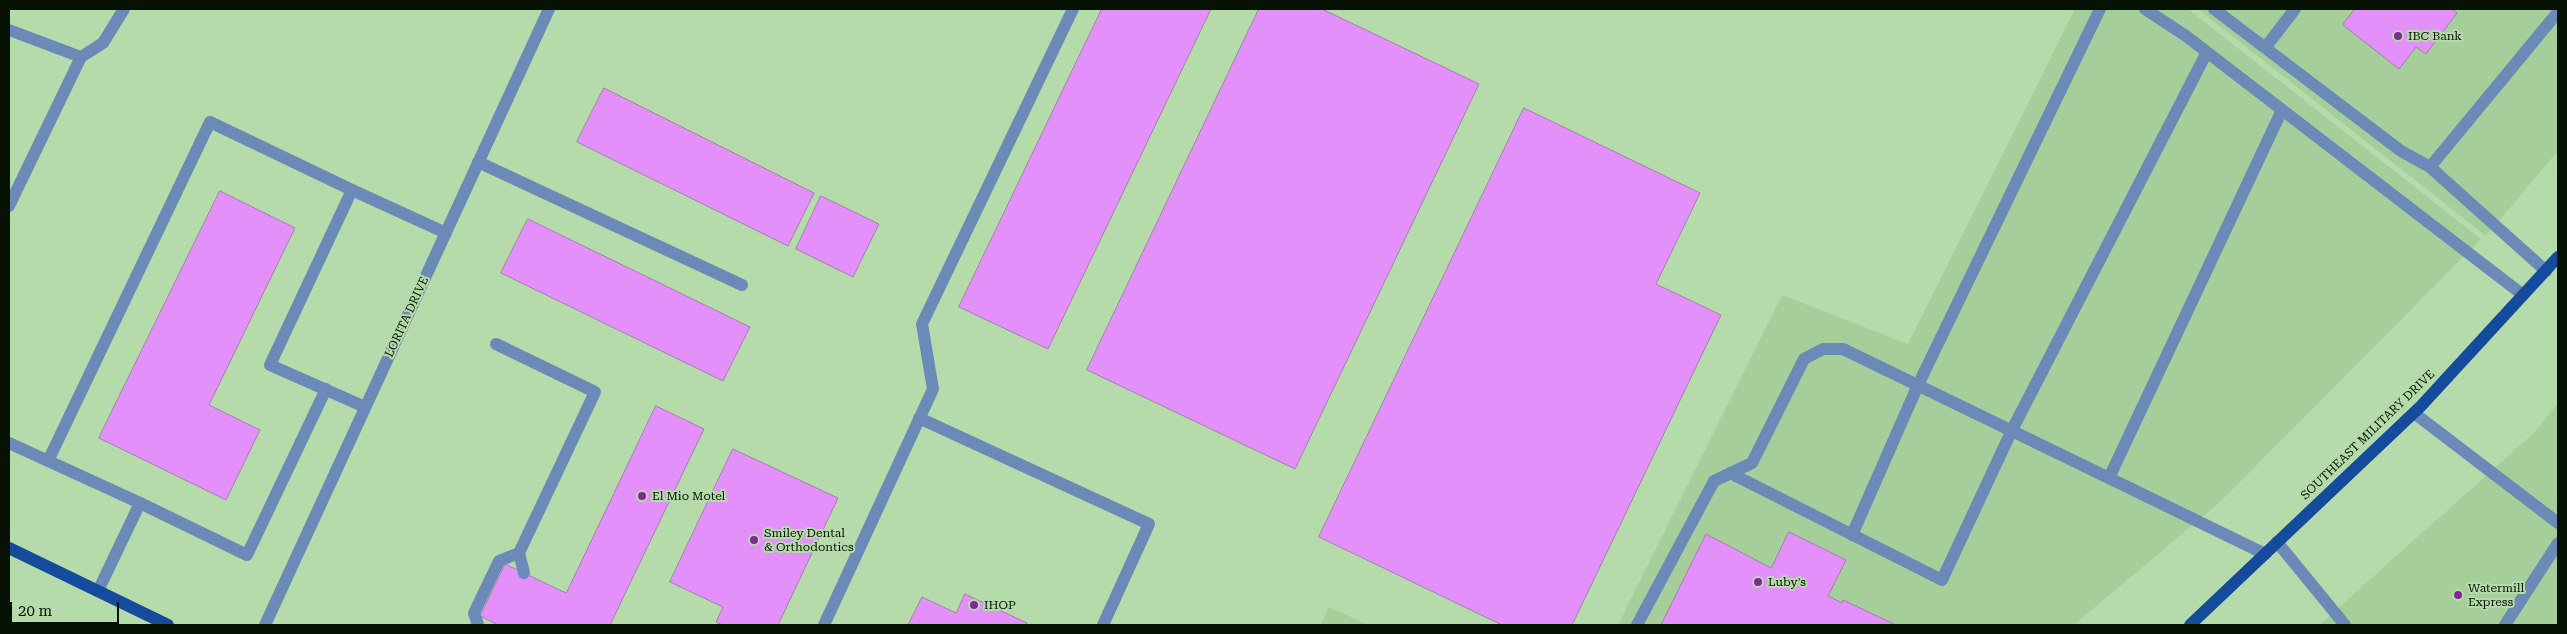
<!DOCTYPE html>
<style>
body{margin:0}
#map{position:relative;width:2567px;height:634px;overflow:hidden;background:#b6dbab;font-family:"Roboto Serif",serif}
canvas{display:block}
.frame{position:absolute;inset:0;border:10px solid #061203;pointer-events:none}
.scale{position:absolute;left:10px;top:602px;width:109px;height:22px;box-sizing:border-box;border:2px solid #061203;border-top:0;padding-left:6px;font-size:15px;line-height:18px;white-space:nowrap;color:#061203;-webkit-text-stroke:4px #b6dbab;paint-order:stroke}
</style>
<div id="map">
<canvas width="2567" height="634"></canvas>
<div class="frame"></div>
<div class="scale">20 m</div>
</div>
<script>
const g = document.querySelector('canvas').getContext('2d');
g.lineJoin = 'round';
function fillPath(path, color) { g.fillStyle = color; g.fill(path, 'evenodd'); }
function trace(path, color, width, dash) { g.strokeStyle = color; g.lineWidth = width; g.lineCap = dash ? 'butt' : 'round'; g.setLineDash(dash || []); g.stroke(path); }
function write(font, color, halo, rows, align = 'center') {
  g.font = font + ' "Roboto Serif",serif'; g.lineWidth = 4; g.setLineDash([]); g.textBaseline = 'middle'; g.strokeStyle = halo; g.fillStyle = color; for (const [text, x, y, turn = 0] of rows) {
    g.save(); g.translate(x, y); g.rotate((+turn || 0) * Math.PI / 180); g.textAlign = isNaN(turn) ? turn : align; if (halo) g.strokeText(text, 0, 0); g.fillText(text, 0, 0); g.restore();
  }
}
fillPath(new Path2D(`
 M2075 9H2188L2481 239 2221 501 2074 625H1618L1782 295 1908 344Z
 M2198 9H2558V151L2486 236Z
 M2558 403V625H2319L2536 431Z
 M1329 607 1368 625H1321Z`), '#a5ce9a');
const building = new Path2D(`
 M1102 9H1211L1048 349 959 307Z
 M1259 9H1322L1479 84 1295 469 1087 370Z
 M2355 9H2452L2457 13 2426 54 2416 47 2399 69 2343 25Z
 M604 88 814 193 788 246 577 142Z
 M1524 108 1700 193 1656 284 1721 315 1572 625H1502L1319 537Z
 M220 191 295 228 209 405 260 430 226 500 99 438Z
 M821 196 879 224 853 277 796 249Z
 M528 219 750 327 723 381 501 273Z
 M656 406 704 429 610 625H498L480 616 505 564 566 593Z
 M733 449 838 498 778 625H723L716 622 723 607 670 582Z
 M1789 532 1846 560 1828 596 1842 603 1843 600 1896 625H1661L1706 534 1771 568Z
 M965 594 1027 623 1026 625H908L922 597 956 613Z`);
fillPath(building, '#e490fb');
trace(building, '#a27fac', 1);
trace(new Path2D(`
 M2145 9 2186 36 2523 295
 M2214 9 2401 151 2430 167 2546 271
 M9 30 81 57 103 43 124 9
 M2265 48 2295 9
 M478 162 742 285
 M2430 167 2558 12
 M9 206 81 57
 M365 407 270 365 352 190 446 233
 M2414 413 2558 523
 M919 418 1149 524 1103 625
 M9 443 140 503
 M48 461 210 122 352 190
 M1730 473 1942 580 2012 430 2207 52
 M2109 478 2265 554
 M1852 535 1918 385 2100 9
 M2277 542 2345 625
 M519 553 524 573
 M98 591 140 503 247 555 326 389
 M478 625 474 613 499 561 519 553 595 392 496 344
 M824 625 933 389 922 324 1073 9
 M1637 625 1714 481 1752 463 1804 359 1823 349H1843L2109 478 2282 110
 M2505 625 2558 543`), '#6c8ab7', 12);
trace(new Path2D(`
 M265 625 549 9`), '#6c8ab7', 12);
trace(new Path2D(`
 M9 548 168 625
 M2190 625 2421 406 2558 257`), '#144b9c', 12);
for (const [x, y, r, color] of [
 [2398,36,5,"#802895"],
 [642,496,5,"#802895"],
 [754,540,5,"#802895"],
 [1758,582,5,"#802895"],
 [2458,595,5,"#802895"],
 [974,605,5,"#802895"]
]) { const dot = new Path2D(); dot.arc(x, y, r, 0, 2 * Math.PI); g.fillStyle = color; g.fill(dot); trace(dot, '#b6dbab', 2); }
write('12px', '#061203', '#b6dbab', [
 ["IBC Bank",2408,36],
 ["El Mio Motel",652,496],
 ["Smiley Dental",764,533],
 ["& Orthodontics",764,547],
 ["Luby's",1768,582],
 ["Watermill",2468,588],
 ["Express",2468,602],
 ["IHOP",984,605]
], 'left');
write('12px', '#061203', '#b6dbab', [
 ["LORITA DRIVE",407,317,-65],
 ["SOUTHEAST MILITARY DRIVE",2368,435,-44]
]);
</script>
